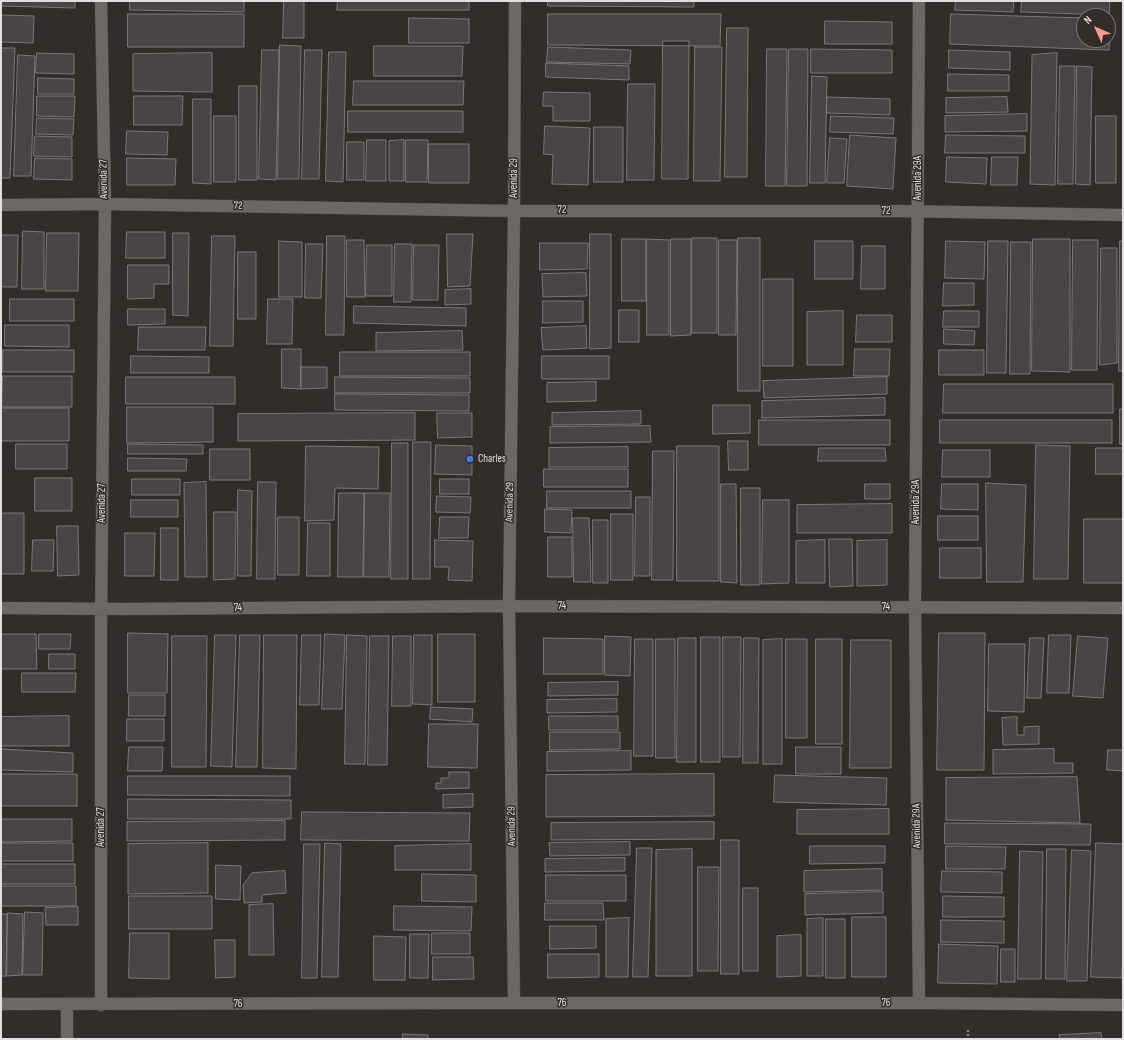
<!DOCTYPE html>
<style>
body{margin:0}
#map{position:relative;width:1124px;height:1040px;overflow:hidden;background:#322c2a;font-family:"Sofia Sans Condensed",sans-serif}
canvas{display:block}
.frame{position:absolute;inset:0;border:2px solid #e2dedd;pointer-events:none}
.north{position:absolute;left:1076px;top:8px;width:40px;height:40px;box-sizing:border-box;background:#322c2a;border:1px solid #787372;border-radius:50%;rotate:315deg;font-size:11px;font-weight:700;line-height:16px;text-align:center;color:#e2dedd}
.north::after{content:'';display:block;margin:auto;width:14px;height:18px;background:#f59c92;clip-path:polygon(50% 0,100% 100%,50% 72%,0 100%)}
</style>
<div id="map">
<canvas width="1124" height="1040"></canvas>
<div class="frame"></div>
<div class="north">N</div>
</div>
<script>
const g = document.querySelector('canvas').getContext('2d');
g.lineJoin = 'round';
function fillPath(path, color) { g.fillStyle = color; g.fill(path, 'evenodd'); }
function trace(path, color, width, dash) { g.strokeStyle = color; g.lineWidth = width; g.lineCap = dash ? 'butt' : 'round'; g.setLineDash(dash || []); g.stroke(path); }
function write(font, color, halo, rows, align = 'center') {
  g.font = font + ' "Sofia Sans Condensed",sans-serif'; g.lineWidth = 3; g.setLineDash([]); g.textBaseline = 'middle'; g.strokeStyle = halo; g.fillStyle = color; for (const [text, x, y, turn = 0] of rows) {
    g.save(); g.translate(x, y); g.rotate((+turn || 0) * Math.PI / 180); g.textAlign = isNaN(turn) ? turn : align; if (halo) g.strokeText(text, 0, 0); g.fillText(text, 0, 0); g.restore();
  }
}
const building = new Path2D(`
 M1 1H75V8L1 6Z
 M130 1H244V12L130 10Z
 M284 1H304V38H283Z
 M338 1H469V10H337Z
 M548 1H694V7L548 6Z
 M956 1H1014L1013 12 955 10Z
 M1022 1H1110L1109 15 1021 12Z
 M128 14H244V47H128Z
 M548 14H721L720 46 548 45Z
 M951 14 1084 18V40H1108V19H1110L1109 50 950 44Z
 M1 15 34 16 33 43 1 42Z
 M409 18 469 19V43H409Z
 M825 21 892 22V44H825Z
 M727 28H748L747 177H725Z
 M663 41H689L688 179H662Z
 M280 45 301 46 299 179H278Z
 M374 46H463L462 76H374Z
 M548 47 631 50 630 64 547 62Z
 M695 47H722L720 181H694Z
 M1 48H15L10 178H1Z
 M767 49H787L785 186H766Z
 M789 49H808L807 186H787Z
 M811 49 892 50V73H811Z
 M262 50H279L276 180 259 179Z
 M305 50H322L319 179H302Z
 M949 50 1010 52V70L949 68Z
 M329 52H346L343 182 326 181Z
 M37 53 74 54V74L36 73Z
 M212 53V92L133 91V54Z
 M1057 53 1055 185 1030 184 1032 55Z
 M18 55 35 56 31 176H14Z
 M546 63 629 66V80L546 77Z
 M1060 66H1075L1073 184H1058Z
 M1077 66 1092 67 1090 185 1076 184Z
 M948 74 1009 75V91H948Z
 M812 76 827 77 825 183H810Z
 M38 78 74 79V94H38Z
 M354 81H464L463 105H353Z
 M628 84H655L654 180H627Z
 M239 86H257V180H239Z
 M544 92 590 93V121H553V106H543Z
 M37 96H75L74 117 37 116Z
 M134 96H183L182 125H134Z
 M827 97 890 99V115L827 113Z
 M1007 97 1008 112 946 113V98Z
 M193 99H211V184L193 183Z
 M348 111H463V132H348Z
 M1027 114V131L945 132V116Z
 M214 116H236V182H214Z
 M831 116 894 118 893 134 830 132Z
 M1096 116H1116V183H1096Z
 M37 118 74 119 73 135 36 134Z
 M545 126 590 128 588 185 552 184 553 155 544 154Z
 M594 127H623V182H594Z
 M127 131 168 132 167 155 126 154Z
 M850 135 896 138 893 189 847 186Z
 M946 135 1025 136V153H945Z
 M35 136 72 137V157L34 156Z
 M830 138 847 139 844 183H827Z
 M367 140H386V181H366Z
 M404 140V181H389V141Z
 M406 140H428L427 182H406Z
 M347 142H364V180H347Z
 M429 144H469V183H429Z
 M947 157 987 158 986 184 946 182Z
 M992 157H1018L1017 185H991Z
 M35 158 72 159V180L34 179Z
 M127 158 176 159 175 185H127Z
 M23 231 44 232V289H22Z
 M127 232H165V258H126Z
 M47 233H79L78 291H46Z
 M173 233H189L188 316 173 315Z
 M447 234H473L470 286 448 287Z
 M590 234H611V348L590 349Z
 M1 235H18L17 287H1Z
 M212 236H235L233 346H210Z
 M327 236H345L344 335H326Z
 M692 238H717V333H692Z
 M738 238H760V391H738Z
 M622 239H646V301H622Z
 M647 239 669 240V335H647Z
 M671 239H691V335L671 336Z
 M1033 239H1070V372L1032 371Z
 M347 240H364L365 297H347Z
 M719 240H737L736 335H719Z
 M1073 240H1098L1097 370H1072Z
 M279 241 302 242V297H279Z
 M815 241H853V279H815Z
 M946 241 985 242 984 279 945 278Z
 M988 241H1008L1006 373H987Z
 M1120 241H1123V371H1119Z
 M1011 242H1031L1030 374H1010Z
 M540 243H588L587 269 540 270Z
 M306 244H323L321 298H305Z
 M395 244H412L411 302H394Z
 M367 245H392V296H366Z
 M414 245H439L438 300H413Z
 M862 246H885V289H861Z
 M1101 248H1117V363L1100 365Z
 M238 252H256V319H238Z
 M128 265H169V284H154V298L128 299Z
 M586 273 587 296 543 297 542 274Z
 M763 279H793V366H763Z
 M944 283H974V305L943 306Z
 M471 289V304L445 305V290Z
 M10 299H74V321H10Z
 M268 299H293L292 344H267Z
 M543 301H583V322L543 323Z
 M354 306 466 308V326L354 323Z
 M128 309H165V324L128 325Z
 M619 310H639V342H619Z
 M843 311V365H807V312Z
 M944 311H979V327H943Z
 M857 315H892V342H856Z
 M5 325H69V347L5 346Z
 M586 326 587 348 543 350 541 328Z
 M139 327H206L205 350H138Z
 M944 329 975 331 974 345 944 344Z
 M462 331 463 350 376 351V333Z
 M282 349H301V389L282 388Z
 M855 349H890L889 376H854Z
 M3 350H74V372H3Z
 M939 350H984V375H939Z
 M340 352H470V376H340Z
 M131 356 209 357V373H131Z
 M542 356H609V379H542Z
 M301 367H327V388L301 389Z
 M3 376H72V407H2Z
 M126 377H235V404H126Z
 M335 377 470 378V393H335Z
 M887 377V394L764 398 763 381Z
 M596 382V401L547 402V383Z
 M944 384H1113V413H943Z
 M335 394 469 395V411L335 410Z
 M885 398V415L762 418V401Z
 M713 405H750V433L713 434Z
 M127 407H213V442L127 443Z
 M1 408H69V441H1Z
 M1120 409H1123V444H1120Z
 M641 411V424L552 425V413Z
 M415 413V440L238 441V414Z
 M437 413H472V437L438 438Z
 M759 420H890V445H759Z
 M940 420H1112V443H940Z
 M650 426 651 442 550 443V427Z
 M728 441H748V470H729Z
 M413 442H431L430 579H413Z
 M392 443H408V579H391Z
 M16 444H67V469H16Z
 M128 444 203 445V454H128Z
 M436 445 472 446V475L435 474Z
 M1036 445 1070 446 1068 579H1034Z
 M306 446 379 447 378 489 335 488 334 520 305 521Z
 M677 446H719V581H677Z
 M628 447V467H549V448Z
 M819 448H885L886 461H818Z
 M1096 448H1123V474H1096Z
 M210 449H250V480H210Z
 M943 450H990V477H942Z
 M653 451H674L673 580H652Z
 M128 458 187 459 186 471H128Z
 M544 469H628V487H544Z
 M35 478H72V511H35Z
 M132 479H180V495H132Z
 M440 479H469V494H440Z
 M206 482 207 577H185L184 483Z
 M258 482H276L275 579H257Z
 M986 483 1026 485 1023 582H987Z
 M721 484H736L737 583 721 582Z
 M865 484H890V499H865Z
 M942 484H978V510L941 509Z
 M741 488H760V585H741Z
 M238 490 252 491 251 576H238Z
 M547 491H631V508H547Z
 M339 493H364L363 577H338Z
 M365 493H390L389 577H364Z
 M437 496 471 497 470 513 436 512Z
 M636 497H650V576H635Z
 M131 500H178V517H131Z
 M763 500H789V583L762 584Z
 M892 504V533H797V505Z
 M545 509 572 510 571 533 545 532Z
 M214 512H236L235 579 214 580Z
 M1 513H24V574H1Z
 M611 514H633V580H611Z
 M938 516H978V540H938Z
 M278 517H299V575H278Z
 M440 517H469L468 538H439Z
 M573 518H589L591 582H574Z
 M1084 519H1123V583H1084Z
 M593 520H608V583H593Z
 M308 523H330V576H307Z
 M57 526H78L79 575 58 576Z
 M161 528H178V580H161Z
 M125 533H155L154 576H125Z
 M548 537H572V577H548Z
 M829 539H852L853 586 830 587Z
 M33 540H54L53 571H32Z
 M435 540 473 541 472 581 448 580 449 567H435Z
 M825 540V583H796V541Z
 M887 540V585L857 586V541Z
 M940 548H981V578H940Z
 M128 633 168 634 167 693H128Z
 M939 633H985L984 770H937Z
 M1 634H36L37 669H1Z
 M39 634H71L70 649H39Z
 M325 634 345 635 342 709H322Z
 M438 634H475V702H438Z
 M215 635H236L232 767 211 766Z
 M240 635H260L257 767H236Z
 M264 635H297L296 769 263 768Z
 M302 635H321L319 705H300Z
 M347 635 367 636 365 764H345Z
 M414 635H432V705L413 704Z
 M1049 635H1071L1069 693H1047Z
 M172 636H207L206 767H172Z
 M370 636H389L387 765H368Z
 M393 636H411V706H392Z
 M605 636 631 637 630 676 605 675Z
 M1078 636 1108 638 1103 698 1073 696Z
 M701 637H720V762H701Z
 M723 637H741L740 757H723Z
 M544 638 603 639V674H544Z
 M678 638H696V762H677Z
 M744 638H759L758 763H743Z
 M1030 638H1044L1041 698H1027Z
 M635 639H653V756H634Z
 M656 639H675V758H656Z
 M782 639V764H763V640Z
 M786 639H807V738H786Z
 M816 639H842V744H816Z
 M851 640H891V768H850Z
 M989 644H1025L1024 712 988 711Z
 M49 654H75V669H49Z
 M22 673H76L75 692H22Z
 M618 682V695L548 696V683Z
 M129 695H165V716H129Z
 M617 699V712L547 713V700Z
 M431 707 473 709 472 722 430 719Z
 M69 716V746H1V717Z
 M549 716H618V730H549Z
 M1017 717V735H1024V727L1039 726V744L1003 745 1002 718Z
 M127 719H164V741H127Z
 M429 724H478L477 768 428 767Z
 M550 732H620V749L550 750Z
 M129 747H163L162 771H128Z
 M796 747H841V774H796Z
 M1 749 73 753V772L1 770Z
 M1054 749V763H1073V773L993 774V750Z
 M1108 750H1123V771L1107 770Z
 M631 751V770L547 771V752Z
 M449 772H469V788L436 789V783H441V778H449Z
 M1 774H77V806H1Z
 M714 774V816L546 817V775Z
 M775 775 887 778 886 805 774 802Z
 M128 776H290V796L128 795Z
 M1077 777 1080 823 946 820V778Z
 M473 794V807L443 808V795Z
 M128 799 291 800V819H128Z
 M889 809V834H797V810Z
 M302 812 470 813 469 841 301 840Z
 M1 819H72V841L1 842Z
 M285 821V840L127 841V822Z
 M714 822V839L551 840V823Z
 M945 823 1091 824 1090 845 945 844Z
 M721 840H739V974H721Z
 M630 842V855L550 856 549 843Z
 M2 843H73V861H2Z
 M208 843V893L128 894V844Z
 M325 843 341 844 338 977H322Z
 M1096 843 1123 844V935L1122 978 1091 977Z
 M304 844H320L317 978H302Z
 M471 844V870H395V846Z
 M810 846H885V863L810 864Z
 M946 846 1006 847 1005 869H946Z
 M637 848H652L648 977H633Z
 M692 849V976H656V850Z
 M1047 849H1066L1065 979H1046Z
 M1072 850 1091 851 1087 981H1067Z
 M1020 851 1043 852 1041 979H1018Z
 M625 858V871L545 872V859Z
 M1 864H75V884H1Z
 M216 865 241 866 240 900 216 899Z
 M698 867H719L718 971H698Z
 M882 869V890L804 892V871Z
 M285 871 286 893 262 895V902L244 903 243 885 252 873Z
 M942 871 1002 872V893L941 892Z
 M422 874 476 875V902L422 901Z
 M546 875H626V901H546Z
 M1 886H76V906H1Z
 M743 888H758V971H743Z
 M883 892V913L805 915V894Z
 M129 896H212V929H129Z
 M943 896 1004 897V917H943Z
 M545 903H603L604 920H545Z
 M273 904 274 955H249V905Z
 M394 906 472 907 471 931 394 930Z
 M78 907V925H46L45 908Z
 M25 912 43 913 42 975H23Z
 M8 913 23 914 22 975 7 976Z
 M1 914H7L6 976H1Z
 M852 917H886V977H852Z
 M629 918 628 977H606V919Z
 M823 918V976H807V919Z
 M826 919H845V978H826Z
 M941 920 1004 921V943L941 942Z
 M550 926H596V948L550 949Z
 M130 933H169V979L129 978Z
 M432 933H470V954H432Z
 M410 934H429L428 978H410Z
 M801 935V976L777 977V936Z
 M374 936 406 937 405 980H374Z
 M215 940H235V977L216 978Z
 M939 944 998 946 997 984 938 983Z
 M1001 949H1015V982H1001Z
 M548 954H599V977L548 978Z
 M433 957H473L474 979 433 980Z
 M1101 1033 1102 1039H1060L1059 1035Z
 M403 1034 428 1035V1039H403Z`);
fillPath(building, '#4a4447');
trace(building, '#7c767a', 1);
const minor = new Path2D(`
 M1 205 105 204 514 211H899L1123 215
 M1 608 123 609 509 606 1123 608
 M514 1003 509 606 514 211 515 1
 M919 1003 915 607 919 1
 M1 1004 514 1003H919L1123 1005
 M101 1005V626L105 204 101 1
 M67 1039V1005`);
trace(minor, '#4e4948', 13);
trace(new Path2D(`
 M968 1030V1039`), '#8e8987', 2.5, [2, 2]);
trace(minor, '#6e6865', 12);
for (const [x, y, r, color] of [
 [470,459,4,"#3f7fe0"]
]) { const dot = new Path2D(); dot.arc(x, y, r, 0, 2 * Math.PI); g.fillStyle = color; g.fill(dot); trace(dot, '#322c2a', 1.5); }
write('11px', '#e2dedd', '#322c2a', [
 ["Avenida 29",514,178,-90],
 ["Avenida 29A",918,178,-90],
 ["Avenida 27",104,179,-91],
 ["72",238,206,1],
 ["72",562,210],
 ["72",886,211],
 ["Avenida 29",510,502,-89],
 ["Avenida 29A",916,502,-90],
 ["Avenida 27",102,503,-90],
 ["74",562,606],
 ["74",886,607],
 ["74",238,608],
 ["Avenida 29",512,826,-91],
 ["Avenida 29A",917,826,-91],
 ["Avenida 27",101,827,-90],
 ["76",562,1003],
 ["76",886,1003],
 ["76",238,1004]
]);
write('11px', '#e2dedd', '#322c2a', [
 ["Charles",478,459]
], 'left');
</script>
